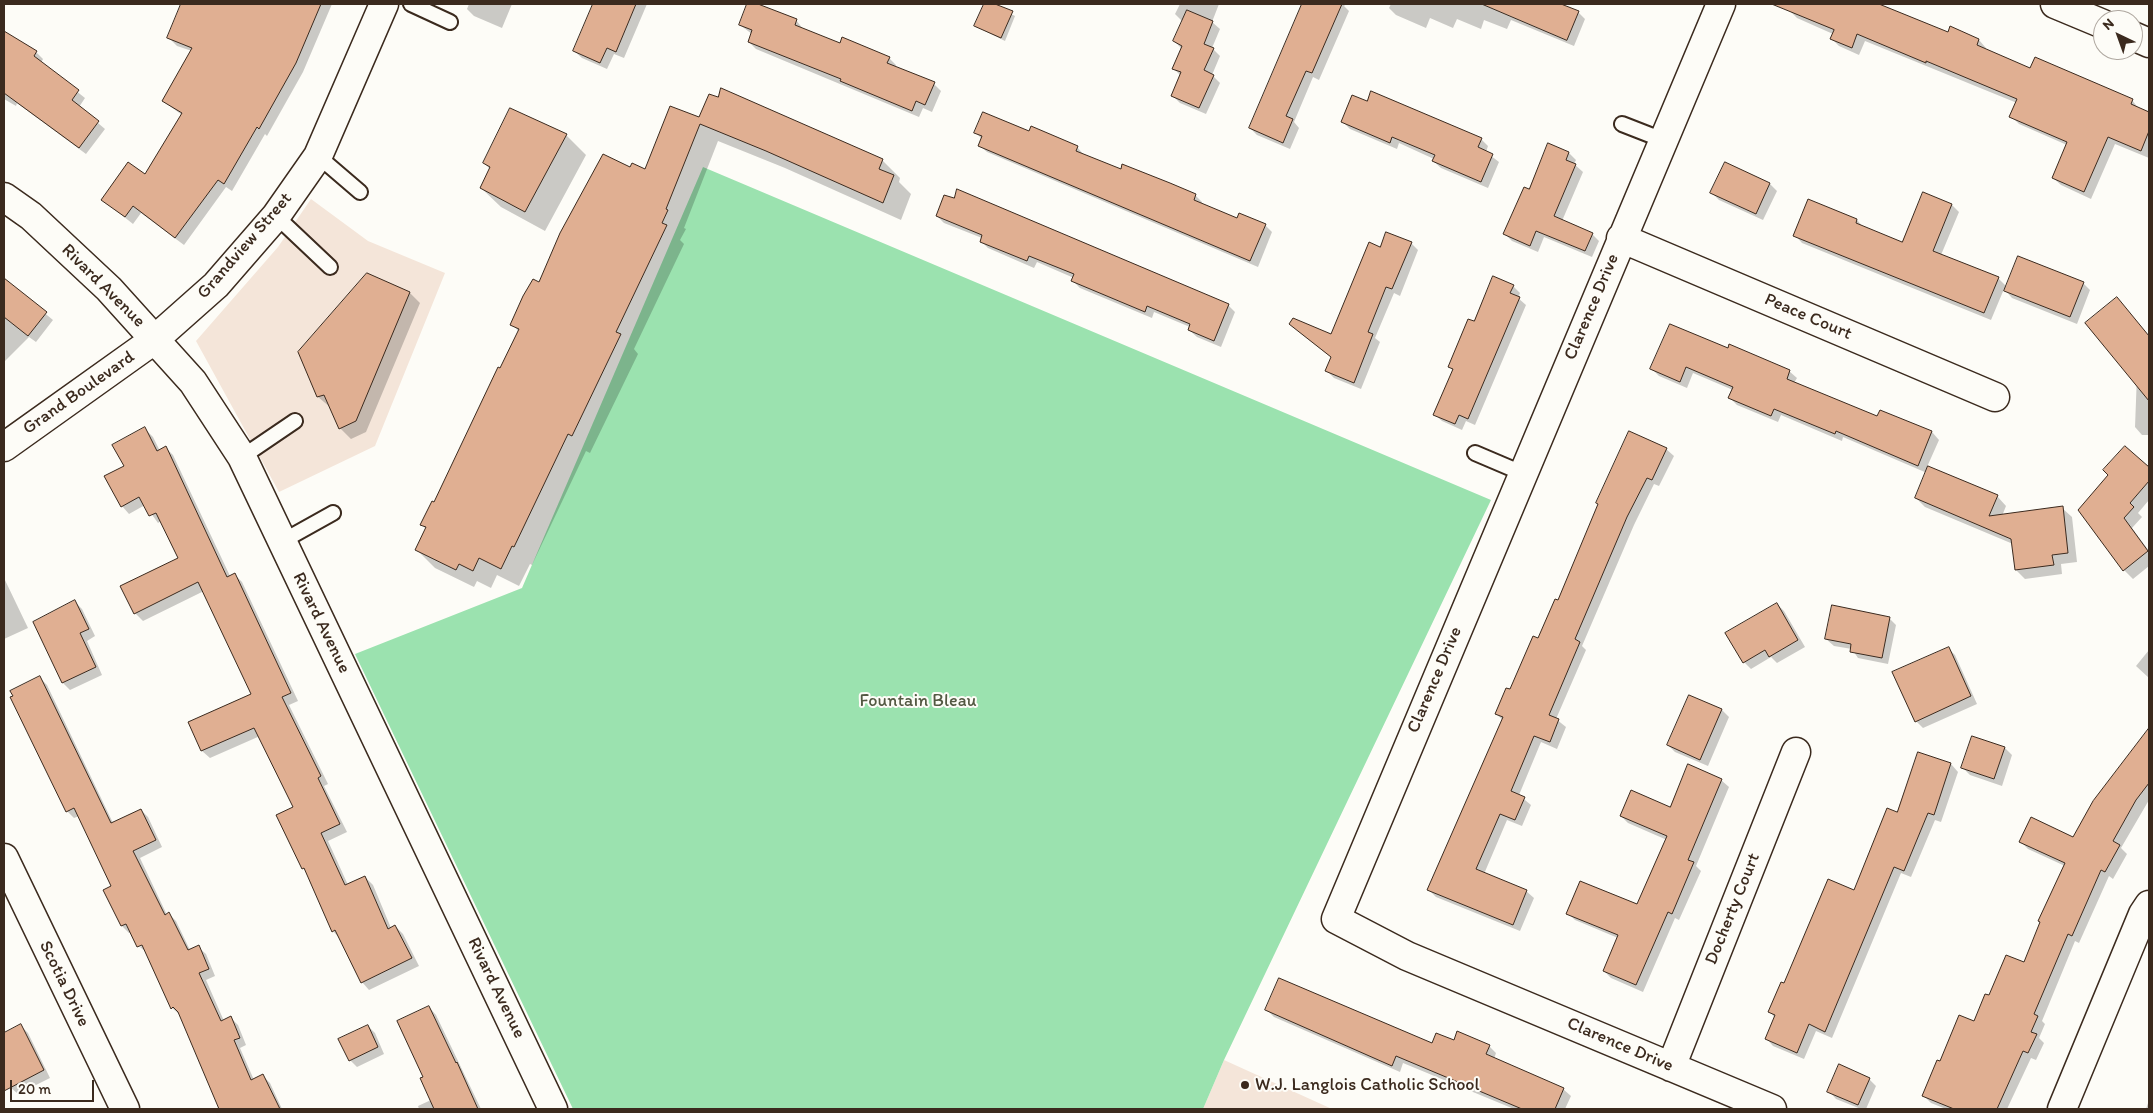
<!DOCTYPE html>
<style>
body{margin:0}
#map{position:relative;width:2153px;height:1113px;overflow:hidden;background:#fdfcf7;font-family:Itim,sans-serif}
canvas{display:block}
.frame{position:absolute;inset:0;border:5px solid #3b2a1e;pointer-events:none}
.north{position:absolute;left:2093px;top:10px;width:50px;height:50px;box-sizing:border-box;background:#fdfcf7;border:1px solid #afa8a0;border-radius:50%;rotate:318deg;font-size:14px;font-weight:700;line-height:20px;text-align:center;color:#3b2a1e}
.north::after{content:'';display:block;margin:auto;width:18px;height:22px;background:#3b2a1e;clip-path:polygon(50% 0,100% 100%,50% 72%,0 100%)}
.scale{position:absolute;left:10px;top:1080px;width:84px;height:22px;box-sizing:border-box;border:2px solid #3b2a1e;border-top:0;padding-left:6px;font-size:15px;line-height:18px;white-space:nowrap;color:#3b2a1e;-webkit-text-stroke:4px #fdfcf7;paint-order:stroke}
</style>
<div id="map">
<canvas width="2153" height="1113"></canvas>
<div class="frame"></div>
<div class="north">N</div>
<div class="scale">20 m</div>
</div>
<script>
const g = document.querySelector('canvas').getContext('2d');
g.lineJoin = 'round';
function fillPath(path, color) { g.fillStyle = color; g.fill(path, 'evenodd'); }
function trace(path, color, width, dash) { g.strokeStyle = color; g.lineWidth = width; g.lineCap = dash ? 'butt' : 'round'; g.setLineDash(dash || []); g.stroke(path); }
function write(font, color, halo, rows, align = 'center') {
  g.font = font + ' Itim,sans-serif'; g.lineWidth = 4; g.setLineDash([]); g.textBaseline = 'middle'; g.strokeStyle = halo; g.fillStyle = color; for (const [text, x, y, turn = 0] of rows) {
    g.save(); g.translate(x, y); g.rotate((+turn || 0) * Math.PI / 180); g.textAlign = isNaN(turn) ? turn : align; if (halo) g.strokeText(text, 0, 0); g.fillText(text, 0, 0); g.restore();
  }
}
fillPath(new Path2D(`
 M311 199 368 241 445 273 375 446 279 492 196 341 278 247Z
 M1224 1060 1332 1109H1203Z`), '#f4e5d9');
fillPath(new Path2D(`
 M703 167 1491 500 1224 1060 1203 1109H573L355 654 522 588Z`), '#9be2af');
fillPath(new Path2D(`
 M226 4H332L303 72 267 136 265 134 232 191 226 187 184 245 141 213 133 224 103 200 145 176 182 115 163 101 192 51 177 46 169 38 217 27Z
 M469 4H512L502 28 474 16 467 9Z
 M602 4H647L624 58 614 54 607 69 582 58 574 51Z
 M749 4H754L796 20 803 29 840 45 889 58 896 65 895 68 934 84 941 91 932 112 923 108 919 117 756 49 749 42 752 34 740 25Z
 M985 4H991L1015 16 1005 41 975 26Z
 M1180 4H1219L1212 22 1220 29 1212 48 1220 56 1212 75 1220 83 1206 114 1180 103 1173 96 1181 76 1173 68 1182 49 1174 41 1183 22 1175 14Z
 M1302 4H1346L1344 6 1349 11 1319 80 1313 77 1294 122 1299 128 1290 149 1257 135 1250 128Z
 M1391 4H1558L1578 12 1585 19 1574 46 1511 20 1507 29 1484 20 1481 29 1457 19 1453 28 1430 18 1426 28 1396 15 1389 8Z
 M1792 4H1859L1872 9 1875 4 1948 34 1979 40 1986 48 1985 50 2031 69 2132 100 2139 109 2149 114V158L2115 144 2091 199 2061 185 2053 178 2067 145 2019 124 2011 116 2017 103 1865 41 1859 55 1839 46 1832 39 1833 34 1797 18 1789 10Z
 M4 33 36 52 43 59 41 63 85 98 79 107 105 129 86 154 17 103 16 106 4 99Z
 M722 90 882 160 900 178 899 182 911 194 901 220 785 168 718 141 684 228 686 229 680 240 684 244 634 349 638 354 590 453 586 451 532 565 530 564 519 586 497 575 491 588 477 581 474 587 435 568 417 550 426 529 422 525 435 503 519 332 512 324 540 283 630 169 646 171 718 99Z
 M1368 102 1481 139 1488 146 1486 152 1499 162 1488 188 1441 168 1433 161 1434 159 1399 143 1397 149 1350 129 1343 122Z
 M1030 132 1077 147 1084 155 1121 171 1195 195 1202 202V205L1238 220 1265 225 1272 232 1258 267 987 152 979 145 982 139 976 133Z
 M566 135 586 155 545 231 501 207 481 188 490 169 484 163Z
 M1549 144 1569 153 1576 160 1574 164 1583 172 1562 221 1592 234 1599 241 1592 257 1544 237 1538 252 1512 241 1505 234 1529 190Z
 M1725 164 1770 184 1777 191 1763 220 1719 200 1712 193Z
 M1924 194 1952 205 1959 212 1941 255 1998 278 2007 287 2083 283 2090 290 2077 324 2012 298 2004 289 1991 320 1802 243 1795 235 1857 220 1864 228 1902 244Z
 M937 216 1228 305 1235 312 1221 347 1197 337 1189 330 1190 327 1154 312 1152 318 1080 288 1073 281 1074 278 1037 262 1034 268 988 248 981 241 982 238 944 223Z
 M1411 243 1418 250 1400 296 1394 293 1375 338 1380 342 1361 389 1334 378 1327 371 1332 358 1298 331 1332 336 1380 248Z
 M8 283 53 320 36 342 29 337 4 362V288Z
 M1513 286 1520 293 1518 298 1526 305 1475 425 1466 421 1462 430 1442 421 1434 414 1453 371 1449 366 1474 323Z
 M410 293 420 303 366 432 351 439 340 428 330 407 318 397 300 352Z
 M1729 349 1789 371 1797 378 1794 383 1878 418 1881 411 1932 432 1939 440 1927 467 1997 496 2006 506 2002 516 2062 508 2072 517 2077 562 2061 564 2062 574 2025 579 2016 570 2013 544 1925 507 1916 498 1927 473 1843 437 1842 441 1781 415 1778 422 1737 405 1730 398 1733 390 1693 373 1687 388 1659 376 1652 369Z
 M2137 374H2149V435H2142L2135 427Z
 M145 429 153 437 160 451 166 448 173 455 230 576 234 574 242 582 298 701 289 705 328 784 324 786 347 832 328 841 348 885 365 877 373 885 391 928 395 926 403 934 419 966 369 990 362 982 341 940 333 931 307 873 303 868 278 816 295 807 260 736 210 758 202 751 190 723 253 695 204 591 143 621 135 613 179 559 161 521 158 523 145 505 129 514 122 506 125 466Z
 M2125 447 2149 469V500L2138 513 2142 517 2132 528 2149 551V566L2133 579 2124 570 2110 475Z
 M1666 449 1674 456 1659 486 1654 484 1634 525 1582 646 1586 650 1556 719 1566 727 1557 749 1541 742 1519 795 1531 805 1522 826 1507 820 1484 874 1526 891 1534 898 1520 931 1436 897 1429 890 1503 720 1496 714 1511 691 1558 601Z
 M4 578 28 628 4 639Z
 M75 602 82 609 95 636 87 641 102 675 70 690 63 683 35 622Z
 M1777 604 1784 611 1805 647 1777 663 1771 657 1751 669 1744 662Z
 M1889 618 1896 625 1888 664 1858 658 1852 649 1834 646 1826 639Z
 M1948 648 1955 655 1977 704 1923 728 1916 721Z
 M2149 650V678L2136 666Z
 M40 678 47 685 113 823 141 810 148 817 162 847 140 858 167 915 169 914 176 921 190 950 198 947 206 954 215 976 206 980 224 1021 231 1018 238 1025 246 1045 240 1048 254 1080 263 1076 270 1083 282 1109H220L180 1015 172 1008 147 953 140 947 148 943 140 944V947L132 932 129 933 122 926 112 886 79 816 74 818 67 811Z
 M1690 696 1722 710 1729 717 1708 766 1675 752 1668 745Z
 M2149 730V800L2121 848 2127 854 2113 879 2109 876 2079 943 2075 941 2042 1021 2045 1024 2039 1038 2044 1043 2036 1060 2031 1058 2007 1109H1946L1931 1103 1923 1095 1941 1062 1974 1023 1989 997 2024 964 2065 866 2028 849 2020 841 2073 839 2094 801Z
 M1973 737 2005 748 2012 755 2002 786 1970 775 1963 768Z
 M1918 753 1951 764 1958 772 1941 822 1935 820 1911 877 1901 873 1832 1038 1816 1031 1804 1059 1773 1046 1766 1038 1775 1018 1770 1012 1785 985 1855 892 1898 814Z
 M1721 780 1729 787 1696 866 1701 871 1679 920 1675 918 1643 992 1611 978 1604 971 1618 938 1575 920 1568 913 1637 906 1667 840 1628 823 1621 816 1671 808Z
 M429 1007 436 1015 481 1109H419L418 1106 431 1100 425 1078Z
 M1267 1010 1433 1045 1455 1042 1489 1046 1496 1053 1494 1059 1563 1089 1571 1096 1565 1109H1514L1403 1063 1400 1072 1274 1017Z
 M21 1026 28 1033 50 1078 18 1094 10 1087 4 1073V1034Z
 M368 1026 375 1033 384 1054 357 1067 350 1060Z
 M1869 1079 1876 1086 1866 1109H1861L1836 1099 1829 1091Z
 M2149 1100V1109H2146Z`), '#0003');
const building = new Path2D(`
 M181 4H321L296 63 259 129 257 127 224 184 218 180 175 238 133 206 125 217 101 200 128 162 145 174 182 113 162 101 192 48 167 38Z
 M593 4H636L616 52 607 48 600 63 573 51Z
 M747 4H758L797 19 795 25 840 43 842 37 890 57 887 63 935 82 925 105 916 101 912 111 840 81 841 79 748 42 752 30 739 25Z
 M984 4H995L1013 11 1001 38 974 26Z
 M1302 4H1342L1312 73 1306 71 1286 116 1293 119 1283 143 1249 128Z
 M1482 4H1561L1579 11 1567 40Z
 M1772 4H1879L1948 32 1950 26 1979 39 1977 45 2030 68 2035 57 2133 99 2131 104 2149 112V131L2141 151 2108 137 2084 192 2052 178 2067 142 2009 117 2017 99 1926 61V63L1857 34 1852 48 1830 39 1834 30Z
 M1187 10 1213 21 1204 44 1214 48 1204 70 1214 75 1199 108 1171 96 1181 72 1172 69 1182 46 1173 41Z
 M4 31 37 51 34 56 79 90 72 100 99 121 79 148 4 93Z
 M721 88 883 159 879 169 894 175 883 203 766 151 700 124 666 209 668 210 662 223 667 225 616 332 621 334 572 436 568 434 514 547 512 546 501 569 479 558 473 571 459 564 456 570 415 550 426 527 420 525 432 501 434 502 498 367 500 368 519 329 510 325 523 296 533 279 539 282 560 233 603 154 630 167 632 163 645 169 670 106 699 117 709 94 718 97Z
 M1371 91 1482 138 1478 147 1493 154 1481 182 1432 161 1435 155 1392 137 1390 143 1341 122 1352 95 1367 101Z
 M510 108 567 134 525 212 480 188 490 167 483 163Z
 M983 112 1029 131 1031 126 1078 146 1076 151 1121 169 1122 164 1170 183 1196 194 1194 200 1237 218 1239 213 1266 224 1250 261 978 146 982 136 974 133Z
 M1548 143 1569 152 1566 160 1576 164 1554 216 1593 233 1585 251 1536 231 1530 246 1503 234 1524 187 1529 189Z
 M1725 162 1770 183 1756 214 1710 193Z
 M957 189 1229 304 1214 341 1188 330 1190 324 1147 306 1145 312 1071 281 1074 274 1029 256 1027 261 980 242 982 235 936 216 944 195 954 198Z
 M1923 192 1952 204 1933 251 1999 277 1984 313 1793 236 1808 199 1857 219 1856 223 1902 242Z
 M1386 232 1412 242 1392 289 1386 287 1368 332 1373 334 1354 383 1325 371 1331 357 1289 324 1293 318 1331 334 1369 242 1380 247Z
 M2018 256 2084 282 2070 317 2004 291Z
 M367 273 410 292 356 421 339 429 324 395 317 397 298 352Z
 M1493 276 1514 285 1510 293 1520 297 1468 419 1459 415 1455 424 1433 415 1453 369 1448 367 1468 319 1474 321Z
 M4 278 47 312 28 336 4 317Z
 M2117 297 2149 336V401L2085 323Z
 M1670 324 1728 348 1729 344 1790 370 1787 379 1877 416 1880 410 1932 431 1918 466 1836 431 1835 434 1774 409 1771 416 1728 398 1733 387 1686 367 1680 382 1650 369Z
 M145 427 157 451 166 446 227 577 235 573 291 693 282 697 321 776 318 778 340 824 321 833 345 885 365 876 388 929 395 925 412 958 361 983 335 930 332 932 304 868 302 869 276 815 293 807 254 728 201 751 188 722 251 694 198 582 134 614 120 586 178 558 156 513 149 516 139 497 121 507 104 476 124 466 112 445Z
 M1629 431 1667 448 1652 480 1647 478 1627 517 1575 639 1580 642 1549 715 1559 719 1550 742 1534 736 1511 791 1525 797 1515 820 1500 814 1476 869 1527 890 1513 925 1427 890 1503 717 1495 714 1506 688 1510 689 1533 636 1538 638 1555 599 1558 600 1598 504 1596 503Z
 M2125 446 2149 467V481L2130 503 2134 507 2124 518 2148 551 2123 571 2078 510 2108 475 2103 470Z
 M1928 466 1998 495 1989 516 2063 506 2068 553 2052 555 2054 565 2015 570 2011 539 1915 498Z
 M75 600 89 629 80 633 96 667 62 683 33 622Z
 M1777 603 1798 640 1769 657 1765 650 1743 663 1725 633Z
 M1832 605 1890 617 1882 658 1850 652 1851 644 1825 639Z
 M1949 647 1971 696 1915 722 1892 672Z
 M40 676 111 823 141 809 156 840 133 851 165 915 169 912 188 950 199 945 209 969 199 973 221 1021 231 1016 240 1038 234 1040 251 1080 263 1074 280 1109H219L178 1012 173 1007 171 1009 142 945 137 947 126 924 121 926 103 890 111 886 74 808 66 812 10 697 13 696 10 691Z
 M1689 695 1722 709 1700 760 1667 745Z
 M2149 728V783L2136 800 2113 841 2120 845 2105 872 2101 870 2072 936 2068 934 2034 1014 2038 1016 2031 1032 2037 1034 2028 1053 2023 1051 1997 1109H1954L1922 1096 1937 1060 1940 1061 1959 1015 1974 1021 1985 994 1989 995 2006 955 2024 962 2040 922 2038 921 2065 863 2019 842 2031 817 2073 837 2093 801Z
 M1972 736 2005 747 1994 779 1961 768Z
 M1918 752 1951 763 1934 815 1928 813 1904 871 1894 867 1825 1032 1809 1024 1797 1053 1765 1039 1775 1015 1768 1012 1781 982 1784 983 1828 879 1854 890 1887 808 1897 812Z
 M1688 764 1722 779 1688 860 1694 862 1672 914 1668 912 1636 985 1603 971 1618 935 1566 914 1580 881 1637 904 1667 836 1620 816 1631 790 1670 807Z
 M1279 978 1432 1043 1436 1033 1454 1040 1457 1031 1490 1045 1486 1054 1564 1088 1555 1109H1522L1396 1056 1392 1066 1265 1010Z
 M429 1006 456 1063 457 1062 478 1109H434L420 1078 423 1077 397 1021Z
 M21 1024 44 1070 4 1091V1033Z
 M368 1025 378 1047 349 1061 338 1039Z
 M1839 1064 1870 1078 1858 1105 1827 1092Z`);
fillPath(building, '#e0af92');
trace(building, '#3b2a1e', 1);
const service = new Path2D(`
 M411 4 450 22
 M1622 124 1663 140
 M318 156 360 192
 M276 216 330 267
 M1475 453 1522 473
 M242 457 295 421
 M281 542 333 513`);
const minor = new Path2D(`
 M1721 4 1336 919 1407 956 1772 1109
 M2055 4 2103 24
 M2133 36 2149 43
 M4 197 31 216 109 289 193 382 242 457 553 1109
 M1621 238 1995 397
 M4 447 154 340 216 285 276 216 318 156 384 4
 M4 858 125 1109
 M1671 1067 1796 752
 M2062 1109 2143 914 2149 905`);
trace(service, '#3b2a1e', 18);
trace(minor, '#3b2a1e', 31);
trace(service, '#fdfcf7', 14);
trace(minor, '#fdfcf7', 28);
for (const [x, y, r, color] of [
 [1245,1085,5,"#3b2a1e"]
]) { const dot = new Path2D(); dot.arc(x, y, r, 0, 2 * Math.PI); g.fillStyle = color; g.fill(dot); trace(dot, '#fdfcf7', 2); }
write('18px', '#3b2a1e', '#fdfcf7', [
 ["Grandview Street",245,246,-49],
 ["Rivard Avenue",103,286,45],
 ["Clarence Drive",1592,307,-67],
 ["Peace Court",1808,317,23],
 ["Grand Boulevard",79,393,-35],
 ["Rivard Avenue",321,623,64],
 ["Clarence Drive",1435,680,-67],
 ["Docherty Court",1733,909,-68],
 ["Scotia Drive",64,984,64],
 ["Rivard Avenue",496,988,64],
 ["Clarence Drive",1620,1045,23]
]);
write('18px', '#535842', '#fdfcf7', [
 ["Fountain Bleau",918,701]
]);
write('18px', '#3b2a1e', '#fdfcf7', [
 ["W.J. Langlois Catholic School",1255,1085]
], 'left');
</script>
